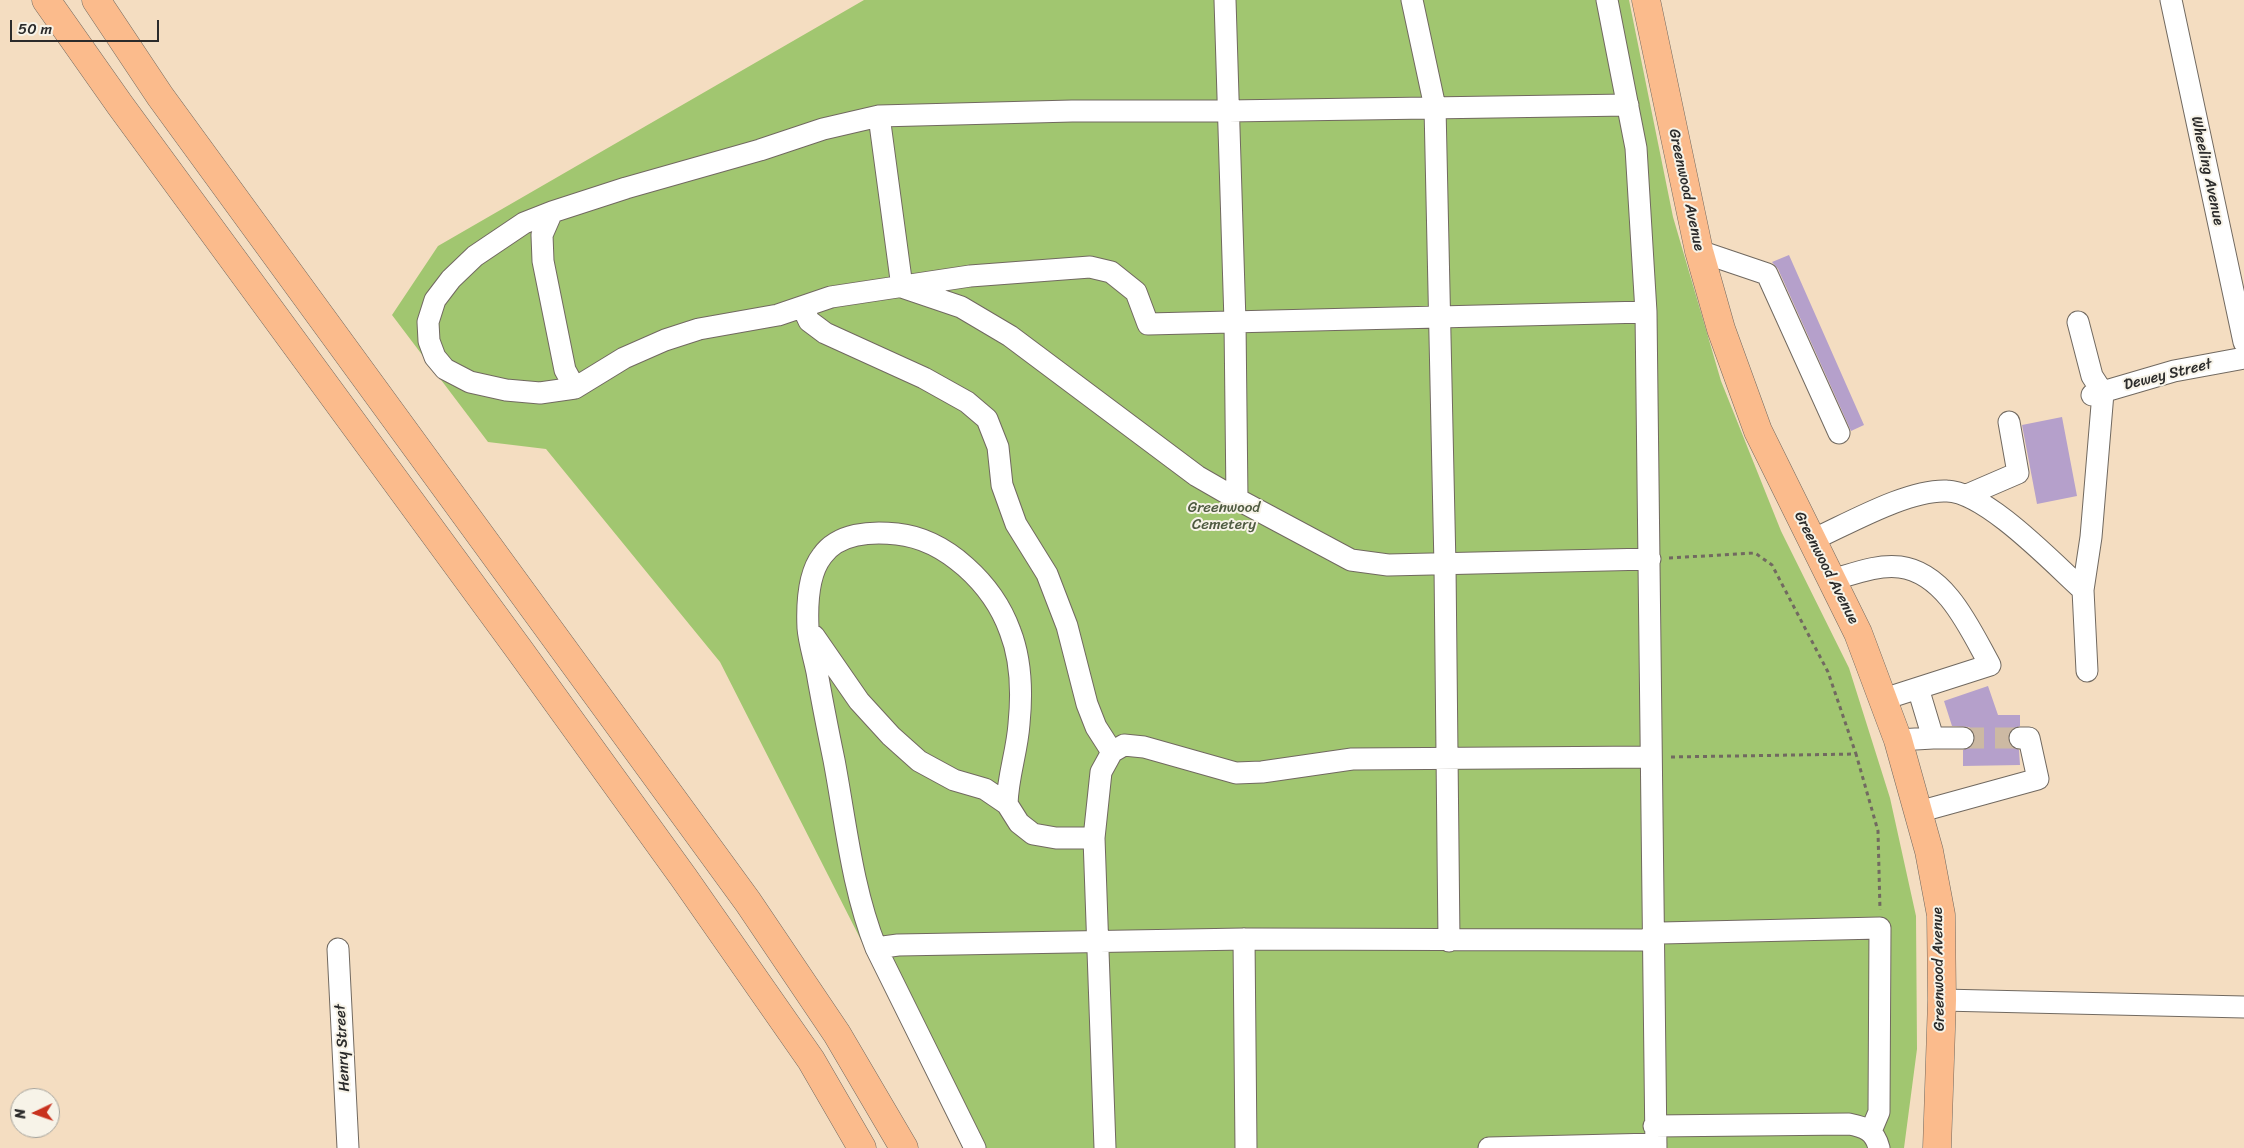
<!DOCTYPE html>
<style>
body{margin:0}
#map{position:relative;width:2244px;height:1148px;overflow:hidden;background:#f4ddc1;font-family:Sriracha,sans-serif}
canvas{display:block}
.north{position:absolute;left:10px;top:1088px;width:50px;height:50px;box-sizing:border-box;background:#f7f3e8;border:1px solid #a5a39c;border-radius:50%;rotate:267deg;font-size:14px;font-weight:700;line-height:20px;text-align:center;color:#2b2b2b}
.north::after{content:'';display:block;margin:auto;width:18px;height:22px;background:#c8321e;clip-path:polygon(50% 0,100% 100%,50% 72%,0 100%)}
.scale{position:absolute;left:10px;top:20px;width:149px;height:22px;box-sizing:border-box;border:2px solid #2b2b2b;border-top:0;padding-left:6px;font-size:15px;line-height:18px;white-space:nowrap;color:#2b2b2b;-webkit-text-stroke:4px #f7f3e8;paint-order:stroke}
</style>
<div id="map">
<canvas width="2244" height="1148"></canvas>
<div class="north">N</div>
<div class="scale">50 m</div>
</div>
<script>
const g = document.querySelector('canvas').getContext('2d');
g.lineJoin = 'round';
function fillPath(path, color) { g.fillStyle = color; g.fill(path, 'evenodd'); }
function trace(path, color, width, dash) { g.strokeStyle = color; g.lineWidth = width; g.lineCap = dash ? 'butt' : 'round'; g.setLineDash(dash || []); g.stroke(path); }
function write(font, color, halo, rows, align = 'center') {
  g.font = font + ' Sriracha,sans-serif'; g.lineWidth = 4; g.setLineDash([]); g.textBaseline = 'middle'; g.strokeStyle = halo; g.fillStyle = color; for (const [text, x, y, turn = 0] of rows) {
    g.save(); g.translate(x, y); g.rotate((+turn || 0) * Math.PI / 180); g.textAlign = isNaN(turn) ? turn : align; if (halo) g.strokeText(text, 0, 0); g.fillText(text, 0, 0); g.restore();
  }
}
fillPath(new Path2D(`
 M864 0H1629L1673 217 1721 381 1781 531 1849 668 1890 798 1916 916 1917 1049 1904 1148H963L864 946 720 662 546 449 488 442 392 315 438 246Z`), '#a1c670');
fillPath(new Path2D(`
 M1789 255 1864 425 1851 431 1778 269 1772 262Z
 M2062 417 2077 496 2037 504 2022 425Z
 M1988 686 1998 715H2020V726L2009 731 2008 738 2009 745 2019 750 2020 765 1963 766V750L1974 745V732L1969 727 1952 726 1944 701Z`), '#b5a0cb');
trace(new Path2D(`
 M1963 738H2020`), '#ccb9a3', 21, [21, 11]);
const minor = new Path2D(`
 M1225 0 1235 322 1237 499
 M1412 0 1435 107 1445 566 1449 941
 M1607 0 1636 148 1646 312 1656 1148
 M2171 0 2244 342
 M1628 105 1228 111H1072L879 116 823 129 760 150 626 188 552 212 524 223 475 256 451 279 435 300 428 322 429 341 435 357 445 369 470 382 506 390 540 393 575 388 624 358 665 340 699 329 778 315 831 297 970 276 1090 267 1111 272 1136 292 1148 324 1646 312
 M879 116 902 287 961 307 1010 336 1197 476 1237 499 1351 560 1388 565 1650 559
 M552 212 542 235 543 261 565 370 575 388
 M1699 251 1767 274 1839 433
 M803 308 809 321 825 333 924 378 967 402 987 419 998 447 1002 485 1016 524 1047 574 1067 626 1087 704 1096 727 1112 752
 M2078 322 2092 376 2103 393 2091 537 2083 590 2087 671
 M2092 395 2174 371 2244 358
 M1967 495 2018 473 2009 422
 M1812 540C1848 524 1908 489 1947 491 1986 492 2053 563 2083 590
 M1832 580C1853 574 1878 564 1900 567 1946 573 1970 629 1990 665L1884 699
 M814 636 859 701 891 736 919 761 954 780 985 789 1007 804 1019 823 1033 834 1056 838H1094
 M1933 738H1963
 M1898 740 1933 738 1918 688
 M1918 812 2038 779 2029 738H2020
 M1244 939 1246 1148
 M876 948 898 945 1244 939 1644 940 1661 933 1880 928 1879 1112 1871 1131
 M338 949 348 1148
 M1942 1000 2244 1007
 M1654 1126 1849 1124C1865 1127 1875 1131 1879 1148
 M975 1148 876 948C852 888 846 824 834 760 828 731 822 701 817 672 814 657 809 642 808 628 807 606 808 574 822 556 838 533 871 531 897 534 946 539 993 584 1010 631 1021 659 1022 694 1019 724 1017 752 1008 775 1007 804
 M1105 1148 1094 838 1101 772 1112 752 1124 745 1144 747 1236 773 1262 772 1352 759 1651 757
 M1489 1148 1656 1144`);
const major = new Path2D(`
 M1646 0 1699 251 1721 329 1758 431 1858 633 1898 740 1929 851 1941 915 1942 1000 1937 1148`);
const highway = new Path2D(`
 M46 0 120 105 518 648 684 878 811 1060 862 1148
 M96 0 160 96 748 902 837 1034 904 1148`);
trace(minor, '#716960', 23);
trace(major, '#716960', 29);
trace(highway, '#716960', 29);
trace(new Path2D(`
 M1669 558 1755 553 1772 565 1828 672 1856 754
 M1671 757 1856 754 1878 831 1880 910`), '#716960', 3, [4, 4]);
trace(minor, '#fff', 21);
trace(major, '#fbbb8c', 28);
trace(highway, '#fbbb8c', 28);
write('15px', '#2b2b2b', '#f7f3e8', [
 ["Wheeling Avenue",2207,171,78],
 ["Greenwood Avenue",1686,190,78],
 ["Dewey Street",2168,375,-14],
 ["Greenwood Avenue",1826,568,63],
 ["Greenwood Avenue",1939,969,-91],
 ["Henry Street",343,1048,-93]
]);
write('15px', '#4e5a40', '#f7f3e8', [
 ["Greenwood",1224,508],
 ["Cemetery",1224,525]
]);
</script>
